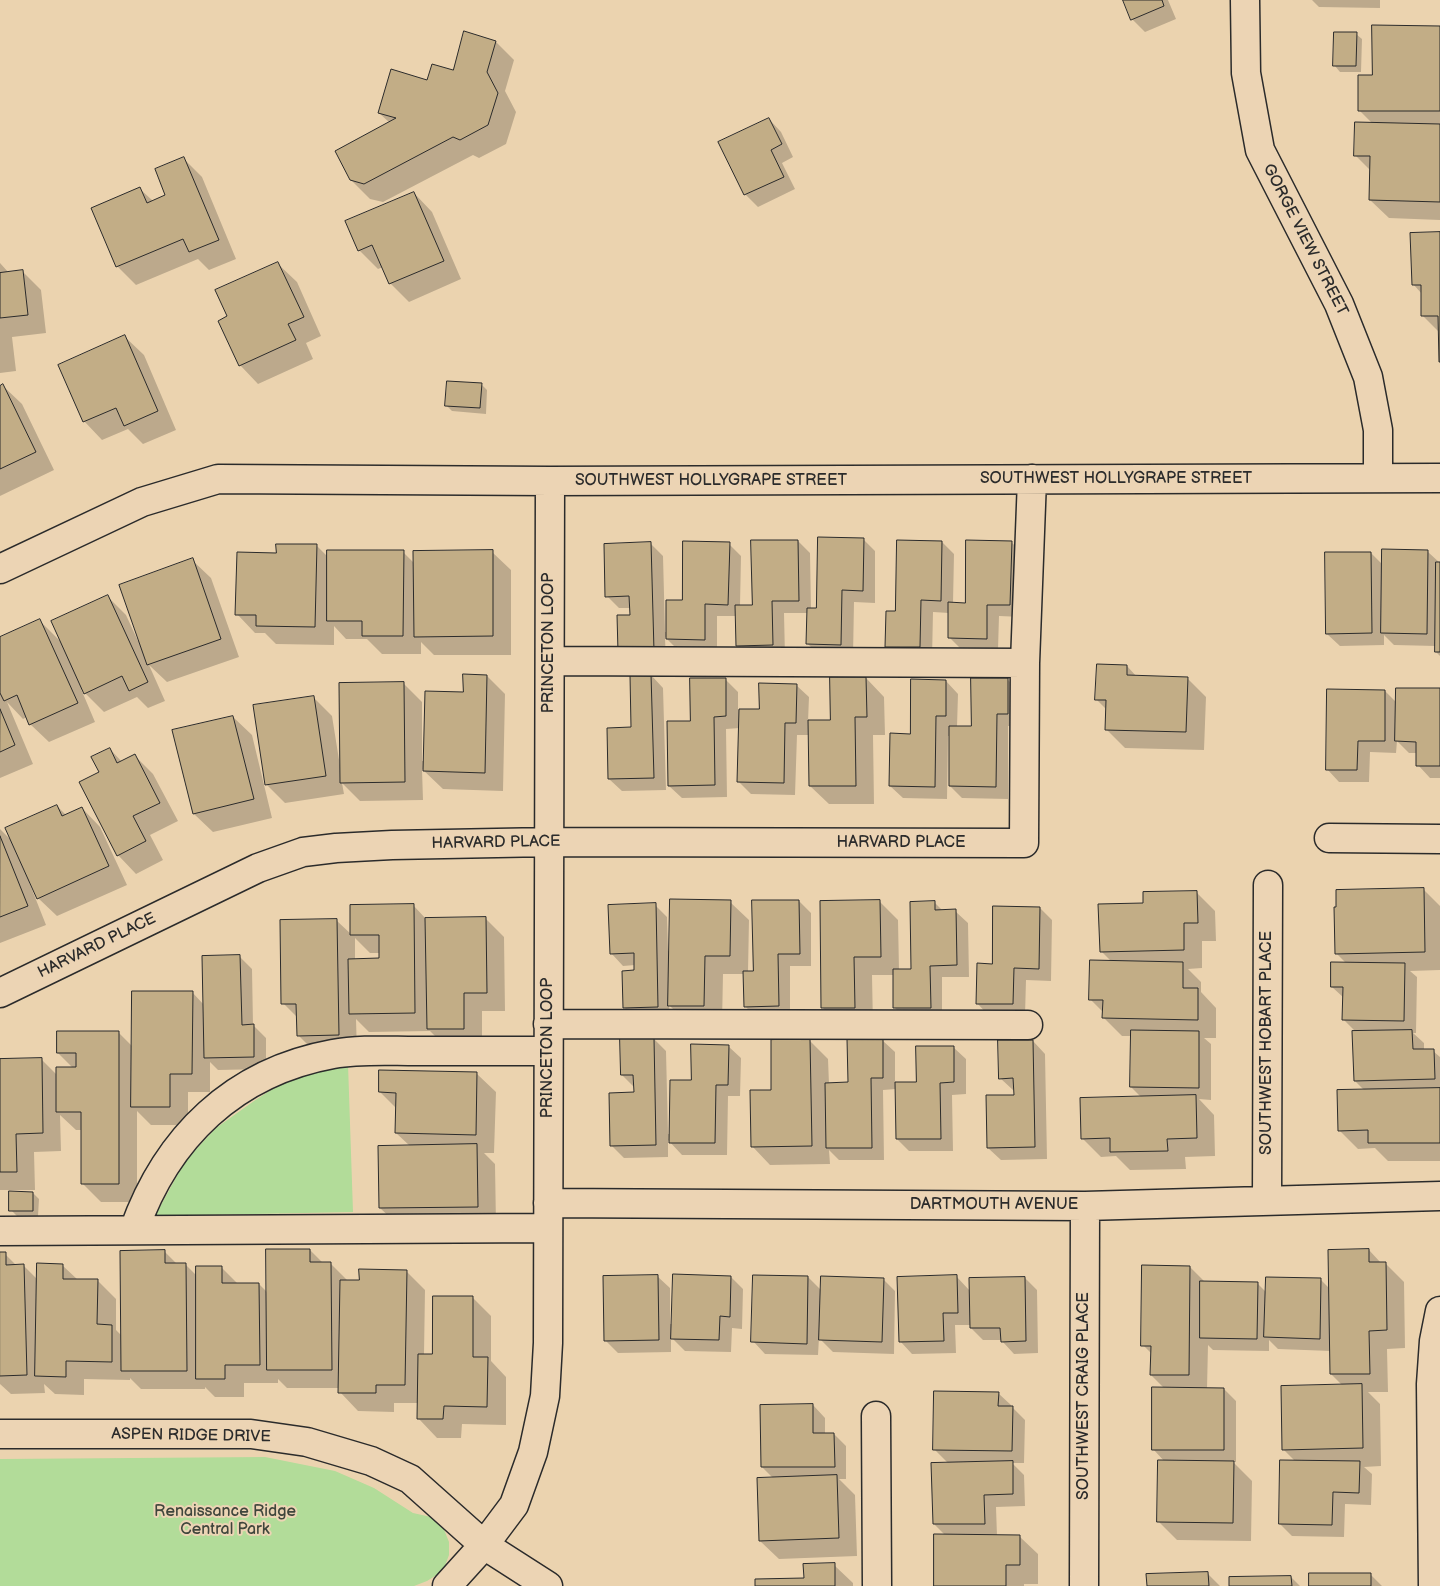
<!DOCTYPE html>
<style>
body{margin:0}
canvas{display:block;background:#ebd3af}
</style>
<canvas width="1440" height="1586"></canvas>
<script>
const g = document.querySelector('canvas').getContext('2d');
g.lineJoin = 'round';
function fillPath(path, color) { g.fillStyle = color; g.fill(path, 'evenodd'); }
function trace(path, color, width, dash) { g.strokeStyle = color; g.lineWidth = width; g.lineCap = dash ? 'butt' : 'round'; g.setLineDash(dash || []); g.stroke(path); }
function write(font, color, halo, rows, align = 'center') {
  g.font = font + ' "Balsamiq Sans",sans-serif'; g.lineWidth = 4; g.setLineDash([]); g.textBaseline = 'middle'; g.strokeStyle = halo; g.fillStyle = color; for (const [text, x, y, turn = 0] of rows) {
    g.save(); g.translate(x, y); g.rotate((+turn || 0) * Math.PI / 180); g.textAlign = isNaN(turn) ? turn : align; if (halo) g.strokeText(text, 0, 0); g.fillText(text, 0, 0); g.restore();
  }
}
fillPath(new Path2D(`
 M348 1064 353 1212 155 1216 185 1161 216 1128 254 1101 283 1082 313 1072Z
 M265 1457 335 1471 374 1488 413 1513 431 1517 443 1527 449 1542V1555L443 1571 427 1581 414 1586H0V1459Z`), '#b2dc99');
fillPath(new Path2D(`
 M1124 0H1168L1176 19 1145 32 1132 19Z
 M1312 0H1380V8L1319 7Z
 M1440 27V220L1389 218 1370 200 1371 171 1355 155 1372 123 1359 110 1373 76Z
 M1356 34 1362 39 1361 72H1340L1335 66Z
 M496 42 514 60 505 91 516 112 506 144 479 158 473 155 383 202 370 199 351 180 390 123 379 113 428 81 453 72Z
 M769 119 781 132 793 157 782 163 795 189 758 207 746 195 720 143Z
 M184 159 202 177 236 259 209 270 198 259 136 285 117 266 140 189 153 201 167 195Z
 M414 193 432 212 461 279 409 302 390 283 383 267 378 269 359 250Z
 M1440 234V338V333L1423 316 1422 294 1413 284Z
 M0 263 9 273 22 271 41 290 46 333 12 337 16 371 0 373Z
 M278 264 297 282 321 336 306 343 313 359 258 384 240 365 229 317Z
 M125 337 144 355 176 430 143 444 128 429 102 440 84 421Z
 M481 384 487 390 486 414 452 411 447 406Z
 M3 386 22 404 54 470 0 496V387Z
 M863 539 875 551V603L854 602 853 657 820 656 807 643 808 613H784L785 657 750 658 737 645V616H717V652L679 651 665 637 666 663 632 664 631 608H619L607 596 651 544 663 556 665 632H667L683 602 729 544 741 556 740 606H753L798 541 810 553 811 610H817Z
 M942 542 954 554 953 604H966L1011 542 1024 554 1022 617 999 616 998 650 961 649 949 637V613L933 612 932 659 899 658 887 646 897 612Z
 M316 545 328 557 403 552 414 563 492 552 511 570V655H434L421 642V654H382L367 639H346L334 626V645L276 644 265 633H255L237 614 277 554Z
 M1428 552 1440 563V656L1436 652V646L1394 645 1384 635V645L1340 646 1327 634 1371 553 1383 565Z
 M192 560 211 578 239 657 167 682 149 665 165 701 148 708 137 697 104 712 81 689 95 722 49 742 30 724 27 717 23 719 7 702 33 764 0 778V638L40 621 62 643 108 597 126 615 138 641Z
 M1127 666 1137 677 1187 678 1206 697 1204 750 1125 748 1106 729 1107 710 1097 700Z
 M651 675 663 688 666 790 622 791 609 779 632 728Z
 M487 676 505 694 503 791 443 789 422 769 423 800 360 801 342 783 344 794 285 803 266 784 313 697 332 716 340 766H341L403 683 422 702V761H425Z
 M866 678 884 697 885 735H873L874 804H829L810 786 809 735H797L795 795 751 794 738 781 740 728 726 729 727 797 682 798 669 786 692 722 725 679 738 692V710H760L796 685 809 697 808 722H832Z
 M1008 680 1020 692V726H1008V799L962 798 950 786 951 736H948L947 799 903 798 890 786 912 735 946 681 958 694 957 727H972Z
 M1440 690V778H1430L1418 765V753H1409L1397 741 1396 753 1370 752 1369 782H1339L1327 769 1385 691 1397 703Z
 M233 717 252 735 272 818 213 832 194 814Z
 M110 749 122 762 134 755 153 774 178 821 150 835 163 860 136 874 118 855 100 773Z
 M57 806 66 815 82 808 100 827 127 885 57 916 38 898 31 881 29 882 46 925 0 943V829L12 841Z
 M1423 889 1440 906V970L1410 971 1417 977 1416 1033H1413L1424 1043V1051H1433L1440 1057V1161H1388L1375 1148 1358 1149 1339 1130 1365 1091 1355 1081 1356 1032 1343 1019 1344 998 1332 987 1346 963 1336 953Z
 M1196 892 1215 911 1216 941H1202V968L1188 969 1201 982V992L1216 1008V1038H1204L1211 1044V1100L1199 1099 1214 1115 1215 1156 1185 1157 1186 1169 1130 1170 1116 1156 1101 1157 1082 1138 1142 1098 1131 1087 1132 1036H1122L1104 1018V1013L1090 999 1111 961 1101 951 1144 904Z
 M799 901 811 913V966H790V1018L757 1019 745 1006V974H723L722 1024H688L669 1005 670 1019H636L624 1007 635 972V965L623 966 611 953 655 905 667 917 668 951H670L730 902 749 920 748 972H754Z
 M880 902 898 920 899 970H913L935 903 943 911H955L968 923 969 977H942V1019L907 1020 895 1008 894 975H872L873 1026H841L823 1008Z
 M413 905 427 920 486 919 504 937 505 1011H482V1047H446L430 1031 369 1032 356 1019 357 1053 317 1054 298 1035V1018L283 1003 336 920 352 935 351 906ZM355 938 370 953H381V959L355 960Z
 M1040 908 1052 920 1051 981 1026 980 1025 1016H989L977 1003 993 965Z
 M239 956 252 969 253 1025 266 1038V1069L218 1070 210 1062V1092H188V1125H151L137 1111V1202H101L82 1183 83 1130H76L60 1115 61 1151 34 1152 35 1190H0V1060L41 1059 57 1075 73 1068 58 1053 119 1033 133 1047 192 992 204 1005Z
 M654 1039 666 1051 668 1134H670L728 1046 741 1058 740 1096H728L727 1155H682L668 1140V1157L624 1158 612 1146 635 1094V1088L622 1075Z
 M882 1040 895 1052V1083H918L953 1047 966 1059V1094L952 1095 953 1151H909L897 1139 896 1089 883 1090 884 1160H839L829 1150 830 1164 770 1165 752 1146 773 1092 810 1041 828 1059 829 1084H849Z
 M1033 1041 1045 1054 1047 1159 1001 1160 988 1148 1015 1096V1090H1013L1000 1078Z
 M477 1074 496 1092 494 1153H484L495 1164 496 1225 399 1226 380 1208 410 1146 396 1133 397 1109 380 1092Z
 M33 1193 39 1199 38 1216H17L11 1210Z
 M310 1250 324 1264H331L349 1282H360L406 1271 425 1290 424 1355H434L472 1297 491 1316V1361L506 1377V1425L462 1424 461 1438H437L419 1419V1403H394V1412L358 1411 340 1392V1388H287L278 1379V1383H244V1397H215L205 1387V1389H141L130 1378V1380L84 1379V1395L55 1394 44 1384 45 1393 11 1394 0 1384V1254H5L17 1266H24L38 1280 62 1265 78 1280 98 1281 116 1299V1330L122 1336 164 1251 177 1264H185L197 1276 221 1267 238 1284H259L268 1293Z
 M1369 1250 1381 1263H1385L1404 1282 1405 1348 1387 1349 1388 1392H1368L1380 1404 1381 1466 1364 1467 1372 1474 1371 1505 1345 1504 1344 1537 1292 1536 1280 1524 1295 1461 1283 1449 1343 1386 1331 1374V1351L1278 1349 1269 1340V1351L1213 1350 1208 1345 1207 1389H1224L1236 1401V1462H1233L1252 1481 1251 1541 1177 1540 1158 1521 1165 1462 1153 1449 1164 1388 1151 1375 1152 1354 1143 1345 1190 1267 1205 1282 1257 1283 1267 1293 1321 1280 1330 1289Z
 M657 1276 670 1288V1324H673L731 1277 743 1289 742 1329 732 1328 731 1352 685 1351 671 1337V1352L618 1353 606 1341Z
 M956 1276 970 1291 1025 1278 1037 1290 1038 1353 1014 1354 1002 1341V1340H983L971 1328V1325H955L956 1353 912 1354 900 1341Z
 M808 1277 822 1291 883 1279 895 1291 894 1354 833 1352 819 1338 818 1355 765 1354 753 1341Z
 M998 1393 1011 1405V1407H1012L1025 1420 1024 1463H1012L1024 1475 1025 1506 996 1507 997 1536H1019L1038 1554V1584H1024V1586H935L945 1535 934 1524 949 1464 935 1450Z
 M813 1405 825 1418V1434H834L846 1446V1479H839L855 1495 857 1556 779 1559 760 1541 774 1479 762 1467Z
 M834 1565 853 1583V1586H756L805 1579Z
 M1208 1574 1220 1586H1148Z
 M1370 1574 1382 1586H1310Z
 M1291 1577 1300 1586H1230Z`), '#0003');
const building = new Path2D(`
 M1123 0H1162L1164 6 1131 20Z
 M1372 25 1440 26V111H1358V75H1372Z
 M464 31 496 41 487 72 498 93 488 125 460 140 453 137 364 184 350 180 335 151 396 118 378 113 391 69 427 80 432 64 453 70Z
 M1334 32H1357L1356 66H1333Z
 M769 118 782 144 771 150 784 177 744 195 718 142Z
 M1355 122 1440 124V202L1369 200 1370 156H1354Z
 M184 157 219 240 189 252 183 239 116 267 91 208 140 187 147 203 165 195 155 169Z
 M414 192 444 261 389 284 372 245 358 251 345 221Z
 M1440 232V362H1439L1438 316H1421V285H1412L1410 233Z
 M278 262 304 317 288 324 296 340 239 366 218 321 227 316 215 290Z
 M23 270 28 315 0 318V273Z
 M125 335 158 411 124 426 116 408 83 422 58 365Z
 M447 381 482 383 480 408 445 406Z
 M3 384 36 452 0 469V386Z
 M818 537 864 538 863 591 842 590 841 645 806 644 807 608H816Z
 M751 540H798L799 601H772L773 645 736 646 735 605H752Z
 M897 540 942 541 941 601 921 600 920 647H885L886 611H895Z
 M966 540 1012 541 1010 605H987V639L948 638V602L965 603Z
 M683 541 730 542 728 605 705 604V640L666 639V600H682Z
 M651 542 654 651 618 652 617 615H630L629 596 605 597 604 544Z
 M276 544H317L315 627 256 626V615H235L237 552 276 553Z
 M1382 549 1428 550 1427 634 1381 633Z
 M327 550H404L403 636H362V621H327Z
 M493 550V636L414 637 413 551Z
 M1325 552H1371L1372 633 1326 634Z
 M193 558 221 639 147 665 119 585Z
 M1436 562H1440V652H1435Z
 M108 595 148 682 129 691 122 676 84 694 51 621Z
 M40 619 78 703 29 725 17 695 4 701 0 693V637Z
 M1097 664 1127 665V675L1188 677 1186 732 1105 730 1106 700H1095Z
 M463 674 487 675 485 773 423 771 425 691 463 692Z
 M651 674 654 778 608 779 607 728 631 727 630 675Z
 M830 677H866L867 717H855L856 786H809L808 720H830Z
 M690 678H726V716L714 717 715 785 668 786 667 721H690Z
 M971 678H1008V714H997L996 787 949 786V726H971Z
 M911 679 946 680V716H936L935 787 889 786 890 733 910 734Z
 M404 682 405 782 340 783 339 683Z
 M759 683 797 684 796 723H785L784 783 737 782 739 709H759Z
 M1396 688H1440V766H1416V742L1395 741Z
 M1327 689 1385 690V741H1358L1357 770H1326Z
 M314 696 326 776 265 785 253 705Z
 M0 709 15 745 0 752Z
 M233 716 254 799 193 814 172 730Z
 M110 748 117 763 135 754 160 803 133 816 146 841 117 856 79 782 99 772 91 757Z
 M57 805 62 816 82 807 109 866 37 899 5 828Z
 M0 836 28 906 0 917Z
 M1424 888 1425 952 1335 954 1334 907H1336V890Z
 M1197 891 1198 923H1184V950L1100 952 1098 904 1143 903V892Z
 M670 899 731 900 730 956H705L704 1006H668Z
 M752 900H799L800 954H778L779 1006 744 1007 743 971H753Z
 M880 900 881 957H854L855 1008H821L820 901Z
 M935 901V910L956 909 957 965 930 966 931 1008H893V969H911L910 902Z
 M656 903 658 1007 623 1008 622 971 634 970V953L610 954 608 905Z
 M414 904 415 1013 349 1014 348 959 379 958V935H350V905Z
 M993 906 1040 907 1039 969 1014 968 1013 1004H976L977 963 992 964Z
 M486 917 487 993H464V1029H427L425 918Z
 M337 919 339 1035 297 1036 296 1004H281L280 920Z
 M240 955 242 1025 254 1024V1057L204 1058 202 956Z
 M1090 960 1183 962V988H1198V1020L1102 1018 1103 1000H1089Z
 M1331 962 1405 963 1404 1021 1342 1020 1343 987H1331Z
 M132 991H193L192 1074H170V1107H131Z
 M1131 1030 1199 1031V1088L1130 1087Z
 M1412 1030 1413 1049H1434L1435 1079 1354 1081 1352 1031Z
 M57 1031H119V1184H81V1112H56V1067H76V1053H57Z
 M620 1038H654L656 1145 610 1146 609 1093 634 1092 633 1075H621Z
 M883 1038V1078H871L872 1148H826L825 1083 848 1082 847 1039Z
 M810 1039 812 1146 751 1147 750 1090H771V1040Z
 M998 1040H1033L1035 1147 987 1148 986 1095H1014L1013 1078 999 1079Z
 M691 1044 729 1045 728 1085H716L715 1143H669L670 1080H691Z
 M916 1046H954V1082L940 1083 941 1139H896L895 1082H916Z
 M42 1058 43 1133 16 1134 17 1172H0V1059Z
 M379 1070 477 1072 476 1135 395 1133 396 1093 379 1092Z
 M1440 1088V1143H1368V1130L1338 1131 1337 1090Z
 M1196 1095 1197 1138 1167 1139 1168 1151 1110 1152V1138L1081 1139 1080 1098Z
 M477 1144 478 1207 379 1208 378 1146Z
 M9 1191 33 1192V1211H9Z
 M266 1249H310V1262H331L332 1370H267Z
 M1369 1249V1262H1386L1387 1330 1369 1331 1370 1374H1330L1328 1250Z
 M165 1250V1263H186L187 1371H121L120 1251Z
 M0 1252H6V1265L24 1264 27 1375 0 1376Z
 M37 1263 63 1264V1279H98L97 1324 112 1325V1362L66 1361V1377L35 1376Z
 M1142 1265 1190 1266 1189 1375H1150L1151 1346H1141Z
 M196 1266H222V1283H259L260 1365H225V1379H196Z
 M359 1269 407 1270 405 1385H376V1393H338L340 1280H359Z
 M673 1274 731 1276 730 1317 720 1316 719 1340 671 1339Z
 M658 1275 659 1340 604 1341 603 1276Z
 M753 1275 808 1276 807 1344 751 1342Z
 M957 1275 958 1313H943L944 1341 899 1342 897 1277Z
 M821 1276 884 1278 882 1342 819 1340Z
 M1025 1277 1026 1341 1001 1342 1000 1328H970L969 1278Z
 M1266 1277 1321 1278 1320 1339 1264 1337Z
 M1200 1281 1258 1282 1257 1339 1200 1338Z
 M433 1296H473V1357H488L487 1407 444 1406 443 1419H417L418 1354H432Z
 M1362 1384 1363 1448 1282 1450 1281 1386Z
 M1152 1387 1224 1388V1450H1152Z
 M934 1391 999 1392 998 1406H1013L1012 1451 933 1450Z
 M813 1404V1433H834L835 1467H761L760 1405Z
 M1158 1460 1234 1461 1233 1523 1157 1522Z
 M1280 1460 1360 1461 1359 1493 1333 1492 1332 1525 1279 1524Z
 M1013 1461V1494L984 1495 985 1524H933L931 1463Z
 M837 1475 839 1538 759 1541 757 1478Z
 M934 1534 1020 1535V1565H1006V1586H934Z
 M835 1563V1586H755V1579L804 1578 803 1564Z
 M1208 1572 1209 1586H1147L1146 1574Z
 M1309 1573H1371V1586H1309Z
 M1291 1576 1292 1586H1229V1577Z`);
fillPath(building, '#c2ad86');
trace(building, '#2b2b2b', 1);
const minor = new Path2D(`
 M1245 0 1246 73 1260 150 1339 304 1368 377 1378 430V478
 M0 569 142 502 218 479 550 481 1440 478
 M550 661 1025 663
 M1329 838 1440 839
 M0 993 258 868 303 852 336 848 392 845 549 842 1024 843 1025 663 1032 479
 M548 1024 1028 1025
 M1267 1200 1268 885
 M548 1203 1085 1206 1440 1196
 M134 1230C167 1137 234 1072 333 1054 360 1049 388 1051 416 1051 460 1051 504 1051 548 1051
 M0 1231 548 1228
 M876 1416 877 1586
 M0 1434H251L307 1442 371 1461 410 1479 484 1545 548 1586
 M447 1586 484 1545 514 1505 533 1452 545 1396 548 1343 550 481
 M1084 1586 1085 1206
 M1433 1586 1431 1384 1434 1341 1440 1311`);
trace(minor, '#2b2b2b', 31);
trace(minor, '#ecd4b4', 28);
write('16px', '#2b2b2b', '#ecd4b4', [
 ["GORGE VIEW STREET",1305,240,63],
 ["SOUTHWEST HOLLYGRAPE STREET",1116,479],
 ["SOUTHWEST HOLLYGRAPE STREET",711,481],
 ["PRINCETON LOOP",549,643,-90],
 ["HARVARD PLACE",496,843,-1],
 ["HARVARD PLACE",901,843],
 ["HARVARD PLACE",97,946,-26],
 ["SOUTHWEST HOBART PLACE",1267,1043,-90],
 ["PRINCETON LOOP",548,1048,-90],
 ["DARTMOUTH AVENUE",994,1205],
 ["SOUTHWEST CRAIG PLACE",1084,1396,-90],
 ["ASPEN RIDGE DRIVE",191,1436,1]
]);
write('16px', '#3f463c', '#ecd4b4', [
 ["Renaissance Ridge",225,1512],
 ["Central Park",225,1530]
]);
</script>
